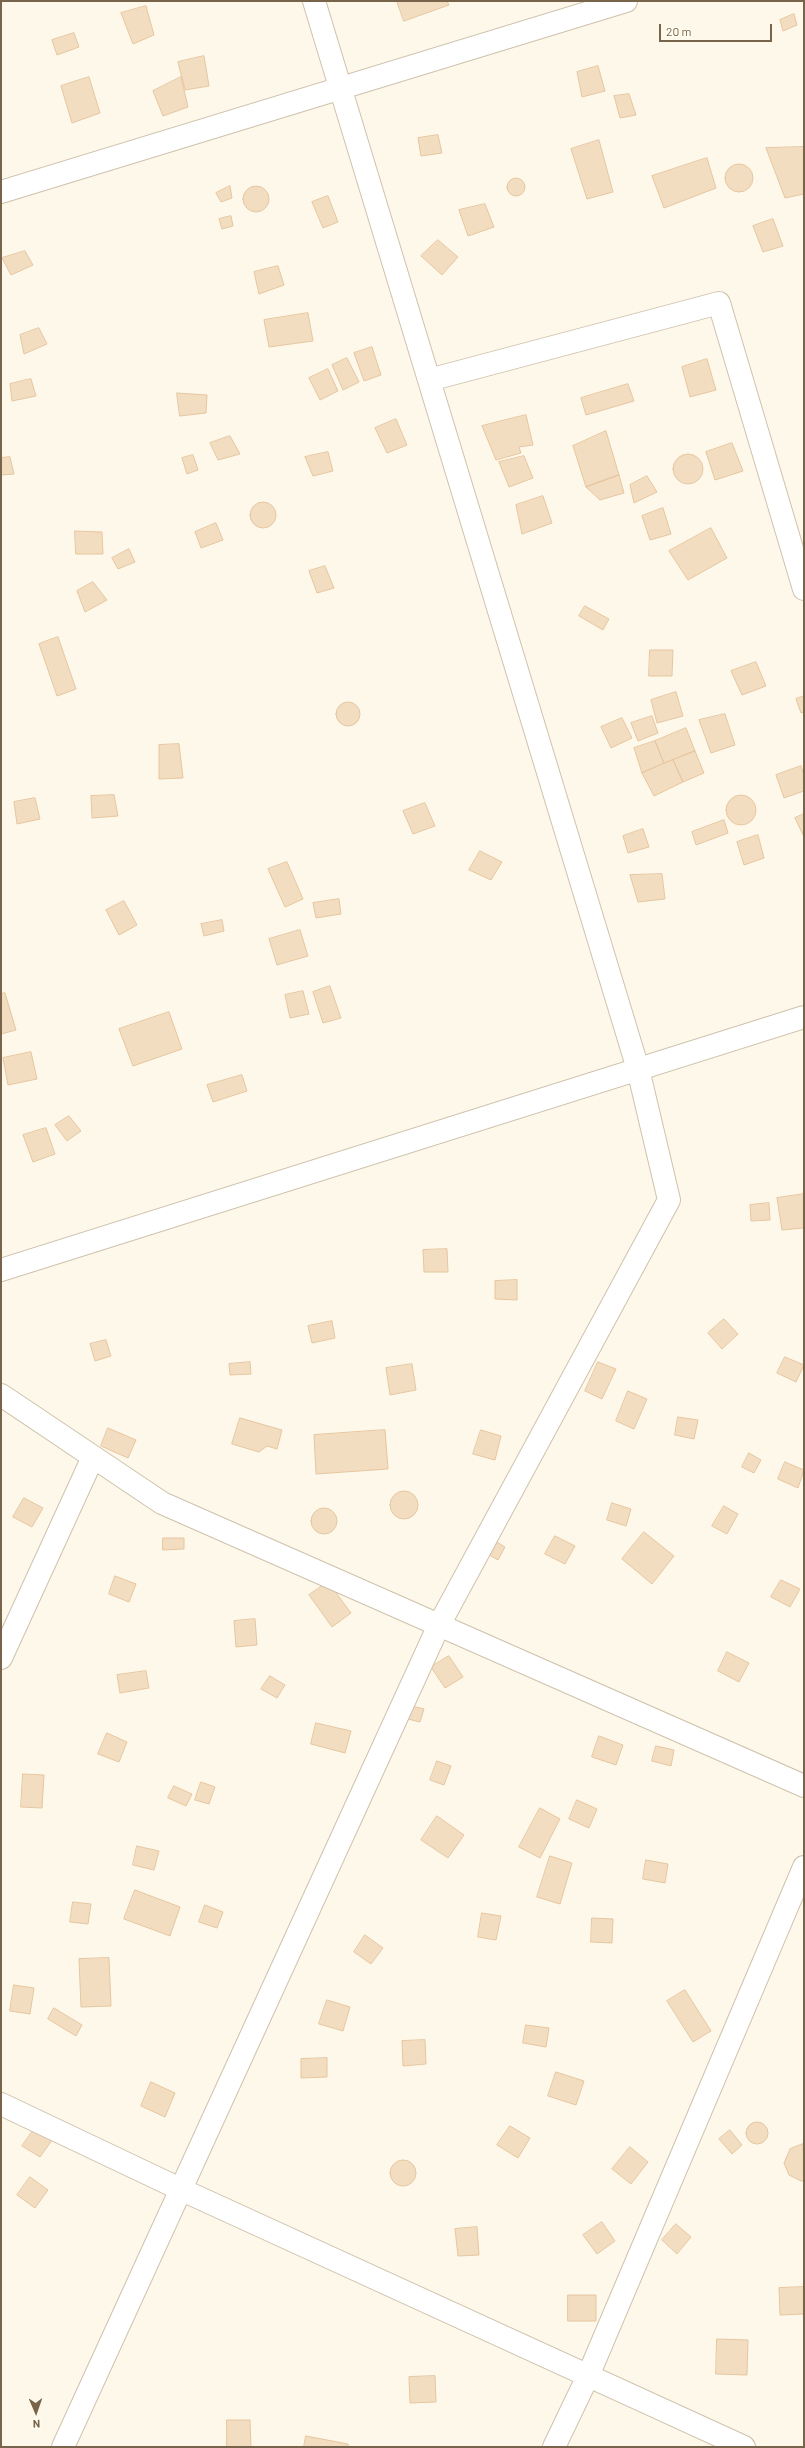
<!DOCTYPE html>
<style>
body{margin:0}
#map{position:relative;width:805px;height:2448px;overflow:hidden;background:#fdf8e9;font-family:Barlow,sans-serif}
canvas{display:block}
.frame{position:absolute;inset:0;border:2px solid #78634b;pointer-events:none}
.north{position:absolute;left:16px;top:2392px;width:40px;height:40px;-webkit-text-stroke:3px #fffcf0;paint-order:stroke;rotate:178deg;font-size:11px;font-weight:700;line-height:16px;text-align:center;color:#78634b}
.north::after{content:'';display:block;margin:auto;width:14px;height:18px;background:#78634b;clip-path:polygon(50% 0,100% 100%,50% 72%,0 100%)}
.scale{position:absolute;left:659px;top:24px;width:113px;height:18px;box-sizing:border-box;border:2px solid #78634b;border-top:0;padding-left:5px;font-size:12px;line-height:14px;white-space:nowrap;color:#78634b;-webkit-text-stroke:3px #fffcf0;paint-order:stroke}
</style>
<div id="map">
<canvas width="805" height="2448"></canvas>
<div class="frame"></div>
<div class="north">N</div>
<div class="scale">20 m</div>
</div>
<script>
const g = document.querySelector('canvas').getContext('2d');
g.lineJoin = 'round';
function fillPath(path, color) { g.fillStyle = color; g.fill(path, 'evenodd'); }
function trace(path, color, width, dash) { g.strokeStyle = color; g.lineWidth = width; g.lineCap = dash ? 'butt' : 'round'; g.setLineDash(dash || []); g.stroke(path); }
const building = new Path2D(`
 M397 1H447L449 5 404 21Z
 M146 6 154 35 133 44 121 13Z
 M794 14 797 25 783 31 780 20Z
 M74 33 79 47 57 55 52 40Z
 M204 56 209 86 185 90 178 62Z
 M598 66 605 91 582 97 577 72Z
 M89 77 100 113 72 123 61 86Z
 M181 77 188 107 163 116 153 91Z
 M629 94 636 115 620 118 614 96Z
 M438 135 442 153 421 156 418 138Z
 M599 140 613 192 587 199 571 149Z
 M804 147V194L785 198 766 148Z
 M707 158 716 188 664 208 652 176Z
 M725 178a14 14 0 1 1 28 0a14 14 0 1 1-28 0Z
 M507 187a9 9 0 1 1 18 0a9 9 0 1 1-18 0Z
 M230 186 232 198 221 202 216 193Z
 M243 199a13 13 0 1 1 26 0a13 13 0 1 1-26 0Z
 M328 196 338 222 323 228 312 202Z
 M485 204 494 227 468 236 459 210Z
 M231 216 233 226 222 229 219 219Z
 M773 219 783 246 763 252 753 226Z
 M438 240 458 257 442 275 421 256Z
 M25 251 33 265 11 275 2 258Z
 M278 266 284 285 259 294 254 272Z
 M308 313 313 341 269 347 264 320Z
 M39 328 47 344 24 354 20 335Z
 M372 347 381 375 364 381 354 353Z
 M347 358 359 382 343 390 332 365Z
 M707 359 716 390 690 397 682 367Z
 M328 369 338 391 320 400 309 378Z
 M31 379 36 396 12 401 10 384Z
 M628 384 634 401 586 415 581 398Z
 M177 393 207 395 206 413 180 416Z
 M526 415 533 445 519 447 521 453 496 460 482 426Z
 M396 419 407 445 387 453 375 428Z
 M606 431 619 475 586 487 573 446Z
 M230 436 240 454 218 460 210 443Z
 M732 443 743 471 715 480 706 452Z
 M328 452 333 471 313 476 305 457Z
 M673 469a15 15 0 1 1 30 0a15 15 0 1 1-30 0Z
 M193 455 198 470 187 474 182 458Z
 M524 456 533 478 509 487 499 462Z
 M10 457 14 474 1 475V458Z
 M619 475 624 493 600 500 586 487Z
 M647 476 657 492 634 503 630 485Z
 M543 496 552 523 522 534 516 505Z
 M250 515a13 13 0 1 1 26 0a13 13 0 1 1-26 0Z
 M663 508 671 534 650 540 642 516Z
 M216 523 223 540 201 548 195 532Z
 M711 528 727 558 688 580 669 551Z
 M75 531 102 532 103 554H76Z
 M129 549 135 562 118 569 112 558Z
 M325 566 334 588 317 593 309 571Z
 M93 582 107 600 85 612 77 591Z
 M585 606 609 619 603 630 579 616Z
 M58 637 76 689 57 696 39 644Z
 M650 650H673L672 676H649Z
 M756 662 766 686 742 695 731 671Z
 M676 692 683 716 657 723 651 700Z
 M804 696V712L801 713 796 699Z
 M336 714a12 12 0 1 1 24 0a12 12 0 1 1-24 0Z
 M725 714 735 745 711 753 699 720Z
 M652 716 658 733 638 741 631 723Z
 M622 718 632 738 611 748 601 727Z
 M686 728 695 751 664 763 655 741Z
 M655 741 664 763 642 773 634 748Z
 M179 744 183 778 159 779V745Z
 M695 751 704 773 683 782 673 760Z
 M673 760 683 782 654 796 642 773Z
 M801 766 804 775V791L784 798 776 775Z
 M726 810a15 15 0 1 1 30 0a15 15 0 1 1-30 0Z
 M114 795 118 816 92 818 91 796Z
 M35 798 40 819 17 824 14 802Z
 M425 803 435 826 413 834 403 811Z
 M804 814V837L795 818Z
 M724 820 728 833 696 845 692 832Z
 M643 829 649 847 628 853 623 836Z
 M758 835 764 858 744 865 737 842Z
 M480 851 502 862 491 880 469 870Z
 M287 862 303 899 285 907 268 869Z
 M662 874 665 899 638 902 630 875Z
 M339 899 341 914 316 918 313 903Z
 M124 901 137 925 119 935 106 910Z
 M222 920 224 931 204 936 201 924Z
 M300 930 308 956 277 965 269 939Z
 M330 986 341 1018 323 1023 313 992Z
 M303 991 309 1014 290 1018 285 995Z
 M5 993 16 1030 1 1034V994Z
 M169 1012 182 1049 133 1066 119 1029Z
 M31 1052 37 1079 8 1085 3 1058Z
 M242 1075 247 1091 213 1102 207 1085Z
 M69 1116 81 1131 67 1141 55 1125Z
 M46 1128 55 1154 33 1162 23 1135Z
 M804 1194V1228L782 1230 777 1198Z
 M769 1203 770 1220 751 1221 750 1205Z
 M447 1249 448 1272H424L423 1250Z
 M517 1280V1300L495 1299V1281Z
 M724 1319 738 1334 722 1349 708 1333Z
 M332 1321 335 1338 312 1343 308 1326Z
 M106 1340 111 1356 95 1361 90 1344Z
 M785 1357 804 1365 796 1382 777 1373Z
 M250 1362 251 1374 230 1375 229 1364Z
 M598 1362 616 1369 602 1399 585 1391Z
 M412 1364 416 1390 390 1395 386 1368Z
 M628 1391 647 1399 634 1429 616 1421Z
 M678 1417 698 1420 694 1439 675 1435Z
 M240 1418 282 1430 277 1449 267 1446 259 1452 232 1444Z
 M108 1428 136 1440 128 1458 101 1446Z
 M385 1430 388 1469 316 1474 314 1435Z
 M481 1430 501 1436 495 1460 473 1454Z
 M749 1453 761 1460 754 1473 742 1467Z
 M785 1462 804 1470 798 1488 778 1479Z
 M390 1505a14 14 0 1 1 28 0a14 14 0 1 1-28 0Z
 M24 1498 43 1508 32 1527 13 1517Z
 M612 1503 631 1509 626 1526 607 1520Z
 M724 1506 738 1514 727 1534 712 1526Z
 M311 1521a13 13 0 1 1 26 0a13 13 0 1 1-26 0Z
 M644 1532 674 1556 652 1584 622 1559Z
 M555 1536 575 1546 565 1564 545 1554Z
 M163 1538H184V1549L163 1550Z
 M492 1539 505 1547 498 1560 484 1552Z
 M115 1576 136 1584 129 1602 109 1594Z
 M781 1580 800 1589 790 1607 771 1597Z
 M328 1582 351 1613 332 1627 309 1595Z
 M255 1619 257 1645 236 1647 234 1621Z
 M727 1652 749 1663 739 1682 718 1671Z
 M449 1656 463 1677 445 1688 431 1667Z
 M146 1671 149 1688 120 1693 117 1675Z
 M270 1676 285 1685 277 1698 261 1689Z
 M403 1704 424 1709 420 1722 400 1717Z
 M316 1723 351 1731 345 1753 311 1744Z
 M107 1733 127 1742 119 1762 98 1754Z
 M599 1736 623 1745 616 1765 592 1757Z
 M656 1746 674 1750 671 1766 652 1761Z
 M437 1761 451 1766 444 1785 430 1780Z
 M23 1774 44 1775 42 1808 21 1807Z
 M201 1782 215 1787 209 1804 195 1800Z
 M174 1786 192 1794 186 1806 168 1798Z
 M577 1800 597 1809 589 1828 569 1819Z
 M540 1808 560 1819 540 1858 519 1847Z
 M437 1816 464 1835 448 1858 421 1840Z
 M137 1846 159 1851 154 1870 133 1865Z
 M550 1856 572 1863 560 1904 537 1897Z
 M646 1860 668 1864 665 1883 643 1879Z
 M135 1890 180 1907 170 1936 124 1919Z
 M73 1902 91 1904 88 1924 70 1922Z
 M205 1905 223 1912 217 1928 199 1922Z
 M482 1913 501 1916 496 1940 478 1937Z
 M592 1918 613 1919 612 1943 591 1942Z
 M365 1935 383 1948 371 1964 354 1952Z
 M109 1958 111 2006 81 2007 79 1959Z
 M14 1985 34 1988 30 2014 10 2011Z
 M685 1990 711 2031 693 2042 667 2001Z
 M327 2000 350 2007 343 2031 319 2024Z
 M54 2008 82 2025 76 2036 48 2019Z
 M526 2025 549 2028 546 2047 523 2043Z
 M425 2040 426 2064 403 2066 402 2041Z
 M327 2058V2077L301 2078V2059Z
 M556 2072 584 2081 576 2105 548 2096Z
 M151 2082 175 2093 165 2117 141 2106Z
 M746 2133a11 11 0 1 1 22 0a11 11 0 1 1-22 0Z
 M37 2125 55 2136 40 2157 22 2146Z
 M510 2126 530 2138 518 2158 497 2145Z
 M730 2130 742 2145 732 2154 719 2139Z
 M803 2144 804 2181H801L789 2175 784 2163 790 2149Z
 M630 2147 648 2162 631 2184 612 2169Z
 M390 2173a13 13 0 1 1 26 0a13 13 0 1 1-26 0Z
 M30 2177 48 2190 35 2208 17 2195Z
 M602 2222 615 2241 597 2254 583 2235Z
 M676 2224 691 2237 677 2254 662 2240Z
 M477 2227 479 2255 458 2256 455 2229Z
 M804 2287V2314L780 2315 779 2288Z
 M568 2295H596V2321H568Z
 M717 2339 748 2340 747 2375 716 2374Z
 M435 2376 436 2402 410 2403 409 2377Z
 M227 2420H250L251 2447H227Z
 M306 2436 348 2444V2447H304Z`);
fillPath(building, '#f3ddc0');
trace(building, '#e6c6a0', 1);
const minor = new Path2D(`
 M1 192 626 1
 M429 380 719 303 804 589
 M1 1270 804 1017
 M1 1395 162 1503 804 1786
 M1 1658 93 1457
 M1 2104 180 2189 744 2447
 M63 2447 439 1625 669 1200 638 1069 314 1
 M554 2447 588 2376 804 1867`);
trace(minor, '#cfc2ad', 24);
trace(minor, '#fff', 22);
</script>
